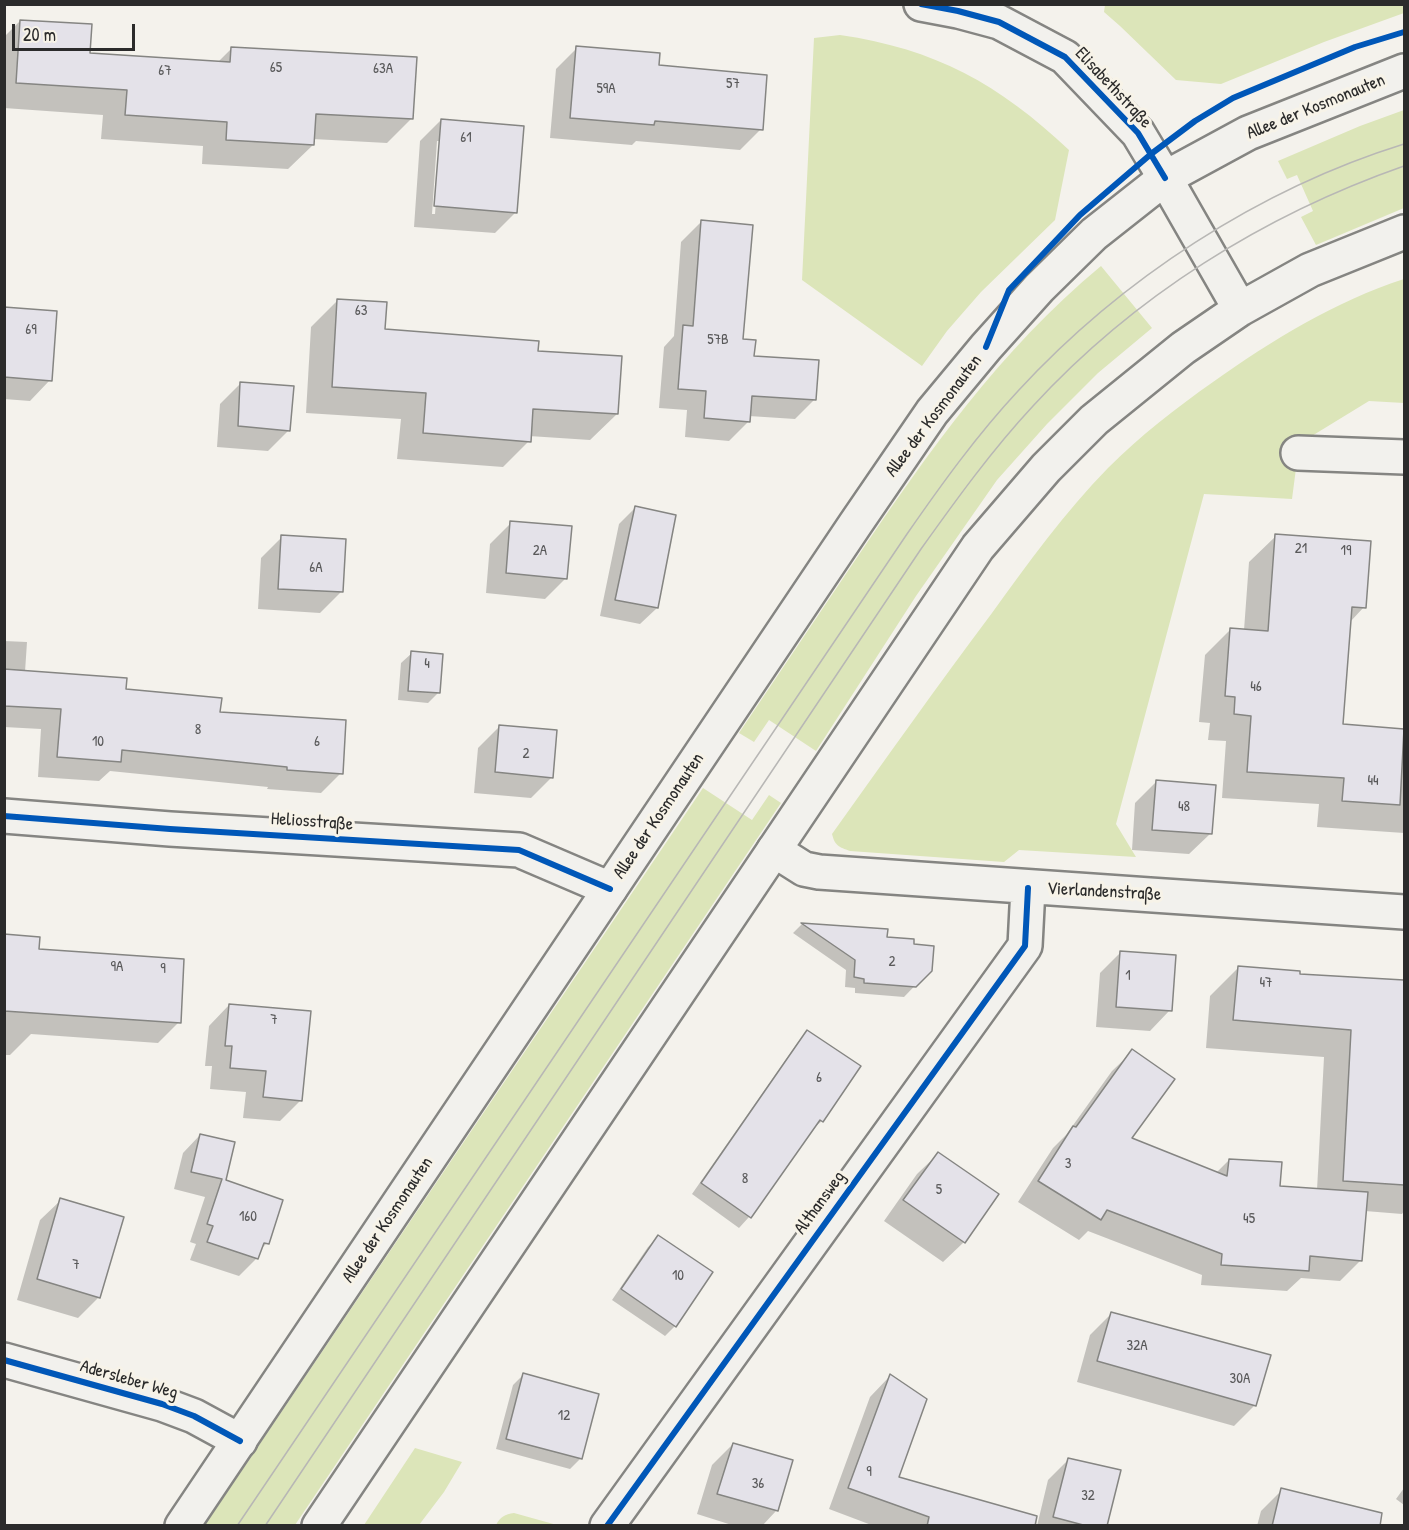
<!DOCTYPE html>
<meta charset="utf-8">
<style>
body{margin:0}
#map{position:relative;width:1409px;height:1530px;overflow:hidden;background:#f4f2ec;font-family:"Patrick Hand",sans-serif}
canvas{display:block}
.frame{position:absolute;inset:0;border:6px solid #2b2b2b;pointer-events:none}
.scale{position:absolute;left:12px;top:24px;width:123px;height:27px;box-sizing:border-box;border:3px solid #2b2b2b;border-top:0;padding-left:8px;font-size:18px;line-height:21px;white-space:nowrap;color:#2b2b2b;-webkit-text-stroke:4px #f7f3e8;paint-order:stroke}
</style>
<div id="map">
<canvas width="1409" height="1530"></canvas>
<div class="frame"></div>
<div class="scale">20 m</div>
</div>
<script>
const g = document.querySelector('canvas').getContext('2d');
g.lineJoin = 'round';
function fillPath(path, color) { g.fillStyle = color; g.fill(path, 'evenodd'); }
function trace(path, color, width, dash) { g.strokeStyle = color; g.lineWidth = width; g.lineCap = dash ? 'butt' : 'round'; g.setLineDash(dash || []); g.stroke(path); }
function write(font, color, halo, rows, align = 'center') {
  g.font = font + ' "Patrick Hand",sans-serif'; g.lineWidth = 6; g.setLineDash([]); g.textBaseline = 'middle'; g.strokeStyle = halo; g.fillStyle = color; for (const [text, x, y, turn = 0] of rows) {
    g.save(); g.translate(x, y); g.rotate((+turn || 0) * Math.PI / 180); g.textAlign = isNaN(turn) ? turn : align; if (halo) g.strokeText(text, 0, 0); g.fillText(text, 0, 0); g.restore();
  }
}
fillPath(new Path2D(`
 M1105 5 1404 4V13L1324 42 1221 84 1176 80 1120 26 1104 12Z
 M840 35C936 49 999 84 1069 150L1055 220 981 292 947 331 922 366 802 280 814 38Z
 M1404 110V208L1316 245 1301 217 1313 211 1297 175 1287 179 1278 161 1360 126Z
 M1101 266 1152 328 1098 373 1047 424 997 480 916 596 816 751 769 720 754 742 739 733C778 675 817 617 856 559 930 450 999 351 1101 266Z
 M1404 279V403L1369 401 1302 442 1298 453 1292 499 1204 494 1116 824 1136 857 1019 850 1004 862 850 851C839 847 835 846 832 834 885 760 937 686 992 613 1028 563 1065 512 1108 468 1140 436 1176 408 1213 382 1272 340 1336 301 1404 279Z
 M703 788 752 820 769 795 781 803 295 1525H205Z
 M415 1448 462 1462 444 1492 419 1525H364Z
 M514 1513 557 1525H496C500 1517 505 1514 514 1513Z`), '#dce5b9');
fillPath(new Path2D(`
 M20 21 89 55 217 63 232 48 412 118 387 143 313 139V145L288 169 202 164 203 146 101 139 103 115 4 108V37Z
 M577 48 658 67 761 129 740 150 636 141 632 145 550 138 556 69Z
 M441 120 516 212 495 233 414 227 420 141ZM437 141H440L435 214H432Z
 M701 222 742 340 753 358 815 399 795 419 749 416V421L729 441 685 437 687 410 659 408 664 347 674 336 681 242Z
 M338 300 383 331 536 352 617 414 590 440 529 436V441L503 467 397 459 401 419 306 413 311 327Z
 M4 309 50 380 30 401 4 399Z
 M241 383 289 430 268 451 217 447 220 404Z
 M635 508 657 608 640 624 600 616 619 524Z
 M511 523 566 578 545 599 486 593 490 544Z
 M1276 536 1364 607 1350 622 1342 726 1404 731V833L1317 827 1319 804 1222 798 1226 741 1208 740 1210 723 1199 722 1205 655 1231 629 1244 630 1249 562Z
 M282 537 341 592 320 613 258 609 261 558Z
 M4 641 27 642 25 672 124 690 219 713 341 773 321 793 267 789 268 787 110 771 99 781 38 777 41 729 4 727Z
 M412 653 438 693 428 703 398 700 401 663Z
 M499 727 552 777 531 798 474 793 478 748Z
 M1156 782 1210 834 1189 854 1132 850 1135 803Z
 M802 924 887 930 885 939 912 945 930 970 904 997 855 993V988L845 987 846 970 793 933Z
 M4 936 37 950 179 1022 158 1043 31 1034 10 1055H4Z
 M1121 952 1170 1010 1150 1031 1096 1027 1100 973Z
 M1238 968 1299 976 1404 982V1211L1402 1214 1365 1211 1361 1260 1340 1281 1301 1278 1287 1291 1201 1285 1202 1275 1088 1231 1079 1240 1018 1202 1053 1148 1066 1135 1112 1071 1133 1051 1130 1139 1216 1173 1229 1160 1278 1188 1317 1190 1324 1057 1206 1048 1210 996Z
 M229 1005 301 1100 280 1121 243 1118 246 1092 210 1089 212 1066H205L209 1026Z
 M808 1031 822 1121 811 1130 749 1217 739 1228 692 1194 798 1042Z
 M200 1135 225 1180 267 1243 259 1251 257 1258 239 1276 190 1260 196 1244 190 1242 205 1197 174 1189 183 1153Z
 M938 1154 964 1242 943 1262 884 1221 917 1174Z
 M61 1200 99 1297 78 1318 17 1300 40 1220Z
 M658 1237 675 1326 665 1336 612 1300 648 1247Z
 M1111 1314 1255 1405 1234 1426 1077 1382 1090 1335Z
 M523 1375 580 1459 570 1469 496 1449 513 1385Z
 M890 1376 897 1478 1002 1526H874L829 1509 870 1397Z
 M733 1444 791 1461 776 1511 762 1526H735L697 1514 712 1465Z
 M1069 1459 1106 1526H1037L1048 1480Z
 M1404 1488V1505L1396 1499Z
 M1282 1490 1346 1526H1257L1261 1511Z`), '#0003');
const building = new Path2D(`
 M20 20 92 24 90 53 230 62 231 47 417 57 413 119 316 114 314 145 226 140 227 122 125 115 127 90 16 83Z
 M576 46 660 53 659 65 767 75 763 130 655 121 654 125 570 118Z
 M441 119 524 126 517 213 434 206Z
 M701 220 753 225 743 339 756 340 754 356 819 360 816 400 752 396 750 422 704 418 706 391 678 389 683 325 693 326Z
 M337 299 387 302 385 329 539 341 538 351 622 356 618 414 533 409 531 442 423 433 426 393 332 387Z
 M4 307 57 311 52 381 4 377Z
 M240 382 294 386 290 431 238 426Z
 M635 506 676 515 658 608 615 600Z
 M510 521 572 526 567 579 506 573Z
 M1275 534 1371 541 1366 608 1352 607 1343 724 1404 729 1400 805 1342 801 1344 778 1247 772 1251 716 1234 714 1235 697 1225 696 1230 628 1268 631Z
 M281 535 346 539 343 592 278 589Z
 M411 651 443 654 440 693 408 691Z
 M4 669 127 678 126 689 222 698 220 712 346 720 343 774 287 770V767L122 750 121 762 57 757 61 709 4 706Z
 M499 725 557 730 553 778 495 772Z
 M1156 780 1216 785 1212 834 1152 830Z
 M801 923 888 929 887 937 914 939V944L934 946 932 971 916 987 864 983V979L854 977 855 960Z
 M4 934 40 937 39 949 184 959 181 1023 4 1011Z
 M1120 951 1176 955 1172 1011 1116 1007Z
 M1238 966 1300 971V974L1404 980V1185L1343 1181 1351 1030 1233 1020Z
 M229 1004 311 1011 302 1101 263 1097 266 1071 230 1068 232 1046H225Z
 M807 1030 861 1066 823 1122 820 1120 751 1218 701 1183Z
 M1132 1049 1175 1079 1132 1138 1227 1176 1229 1159 1282 1162 1280 1186 1368 1192 1362 1261 1310 1256 1309 1271 1221 1265 1222 1254 1107 1210 1101 1220 1038 1181 1073 1126 1076 1127Z
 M200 1134 235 1142 226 1180 283 1200 269 1244 264 1243 258 1259 207 1242 213 1226 207 1224 222 1179 191 1172Z
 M938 1152 999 1194 965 1243 903 1200Z
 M60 1198 124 1217 100 1298 37 1279Z
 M658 1235 713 1272 676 1327 621 1289Z
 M1111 1312 1271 1355 1256 1406 1097 1361Z
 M523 1373 599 1394 582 1459 506 1439Z
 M890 1374 927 1399 899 1477 1037 1516 1035 1526H927L929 1517 848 1488Z
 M733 1443 793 1460 778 1511 717 1494Z
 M1068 1458 1121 1470 1107 1526H1087L1053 1517Z
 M1281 1488 1382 1513 1380 1526H1272Z`);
fillPath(building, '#e4e2e9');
trace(building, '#858582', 1.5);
const minor = new Path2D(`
 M1298 453 1404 457
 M4 816 170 829 519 850 610 889
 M774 850 804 869 819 872C1014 887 1209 898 1404 912
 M4 1360 162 1404 194 1416 240 1441
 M607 1526 1025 946 1028 888`);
const tertiary = new Path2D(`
 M921 4 958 11 999 22 1065 57 1138 133 1165 178`);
const secondary = new Path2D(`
 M1165 178 1240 309
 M182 1526 856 523 932 412 986 347 1039 288 1094 234 1165 178 1248 133 1404 71
 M319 1526 978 547 1046 468 1094 420 1183 348 1240 309 1310 270 1404 232`);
trace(minor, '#858582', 38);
trace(tertiary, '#858582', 38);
trace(secondary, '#858582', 38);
trace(minor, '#f2f1ed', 33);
trace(tertiary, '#f2f1ed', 33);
trace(secondary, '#f2f1ed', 33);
trace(new Path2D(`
 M237 1526 907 534C941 485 977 435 1018 391 1121 279 1259 189 1404 144
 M265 1526 921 549C956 500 992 450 1033 406 1134 296 1264 215 1404 166`), '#b8b7b5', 1.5);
trace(new Path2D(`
 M921 4 958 11 999 22 1065 57 1138 133 1165 178
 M986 347 1009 290 1080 215 1151 154 1195 121 1233 98 1355 47 1404 32
 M4 816 170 829 519 850 610 889
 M4 1360 162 1404 194 1416 240 1441
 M607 1526 1025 946 1028 888`), '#0057b8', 6);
write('15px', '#59595a', null, [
 ["65",276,68],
 ["63A",383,69],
 ["67",165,71],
 ["57",733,84],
 ["59A",606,89],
 ["61",466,138],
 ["63",361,311],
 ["69",31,330],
 ["57B",718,340],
 ["21",1301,549],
 ["2A",540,551],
 ["19",1346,551],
 ["6A",316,568],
 ["4",427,664],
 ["46",1256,687],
 ["8",198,730],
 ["10",98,742],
 ["6",317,742],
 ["2",526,754],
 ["44",1373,781],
 ["48",1184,807],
 ["2",892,962],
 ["9A",117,967],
 ["9",163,969],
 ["1",1128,976],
 ["47",1266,983],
 ["7",274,1020],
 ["6",819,1078],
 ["3",1068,1164],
 ["8",745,1179],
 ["5",939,1190],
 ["160",248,1217],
 ["45",1249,1219],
 ["7",76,1265],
 ["10",678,1276],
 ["32A",1137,1346],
 ["30A",1240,1379],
 ["12",564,1416],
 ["9",869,1472],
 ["36",758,1484],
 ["32",1088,1496]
]);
write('18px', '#2b2b2b', '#f7f3e8', [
 ["Elisabethstraße",1113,88,47],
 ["Allee der Kosmonauten",1316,107,-22],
 ["Allee der Kosmonauten",934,416,-53],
 ["Allee der Kosmonauten",659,816,-56],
 ["Heliosstraße",312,822,4],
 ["Vierlandenstraße",1104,892,3],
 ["Althansweg",820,1203,-54],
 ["Allee der Kosmonauten",388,1220,-56],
 ["Adersleber Weg",129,1380,16]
]);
</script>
